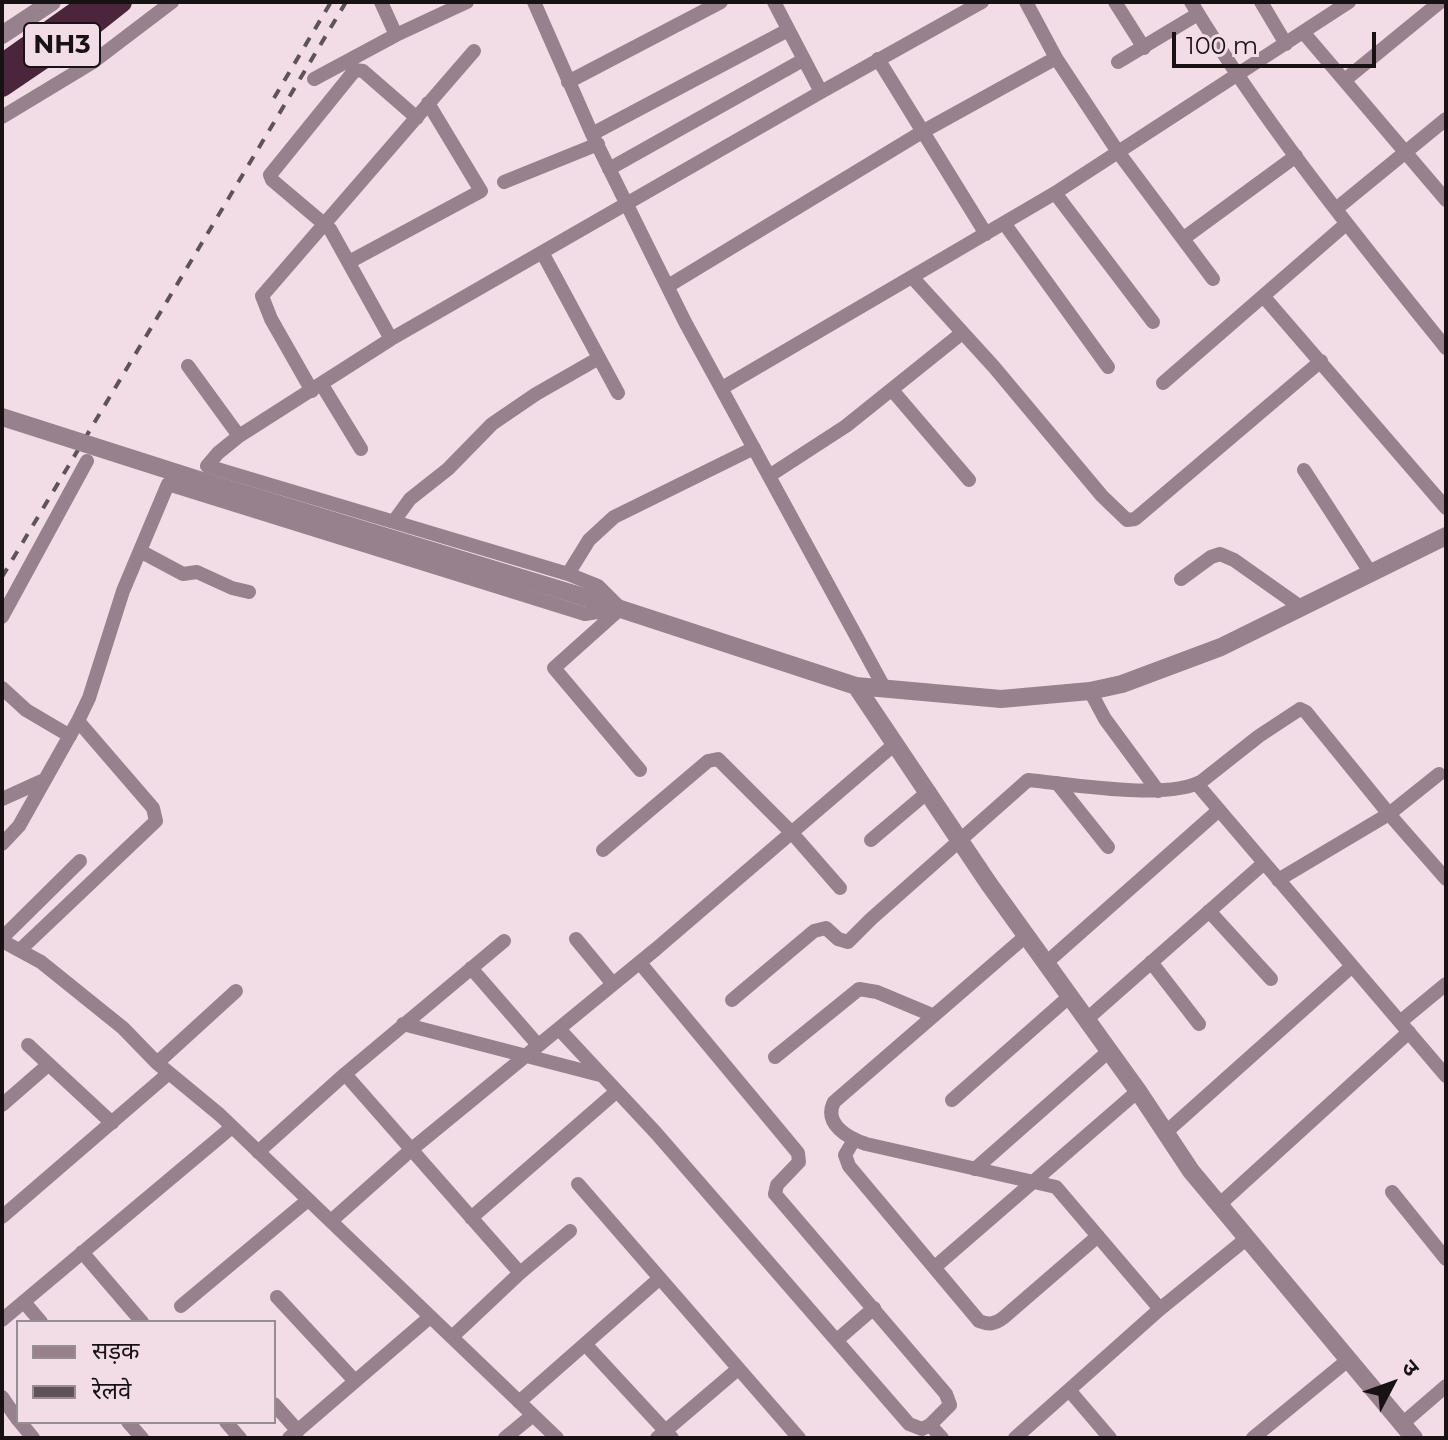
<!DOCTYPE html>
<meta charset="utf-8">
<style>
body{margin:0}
#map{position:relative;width:1448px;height:1440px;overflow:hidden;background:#f2dde7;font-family:Montserrat,"Noto Sans Devanagari",sans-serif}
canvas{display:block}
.frame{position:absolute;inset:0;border:4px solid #191215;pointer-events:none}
.legend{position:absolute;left:16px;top:1320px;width:260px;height:104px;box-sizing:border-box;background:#f2dde7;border:2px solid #9b8c93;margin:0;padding:10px 14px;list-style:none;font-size:24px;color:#191215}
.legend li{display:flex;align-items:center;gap:16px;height:40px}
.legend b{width:40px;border:2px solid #9b8c93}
.north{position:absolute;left:1352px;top:1344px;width:80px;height:80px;-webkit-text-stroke:6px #f2dde7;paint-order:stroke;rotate:49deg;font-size:22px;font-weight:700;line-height:32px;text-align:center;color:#191215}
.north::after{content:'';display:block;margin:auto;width:28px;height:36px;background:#191215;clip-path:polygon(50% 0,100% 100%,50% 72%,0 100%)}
.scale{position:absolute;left:1172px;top:32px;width:204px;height:36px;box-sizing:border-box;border:4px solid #191215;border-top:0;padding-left:10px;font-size:24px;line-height:28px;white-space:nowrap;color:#191215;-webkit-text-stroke:6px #f2dde7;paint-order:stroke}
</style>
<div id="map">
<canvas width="1448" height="1440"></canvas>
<div class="frame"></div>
<ul class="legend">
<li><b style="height:10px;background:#97818d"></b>सड़क</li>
<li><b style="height:10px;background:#5f5359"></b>रेलवे</li>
</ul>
<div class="north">उ</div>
<div class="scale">100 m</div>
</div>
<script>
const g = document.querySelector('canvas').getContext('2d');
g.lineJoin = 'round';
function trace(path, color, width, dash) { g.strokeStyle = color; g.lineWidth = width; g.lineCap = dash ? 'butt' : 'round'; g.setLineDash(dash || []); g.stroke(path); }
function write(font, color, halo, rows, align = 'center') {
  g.font = font + ' Montserrat,sans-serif'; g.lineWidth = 7; g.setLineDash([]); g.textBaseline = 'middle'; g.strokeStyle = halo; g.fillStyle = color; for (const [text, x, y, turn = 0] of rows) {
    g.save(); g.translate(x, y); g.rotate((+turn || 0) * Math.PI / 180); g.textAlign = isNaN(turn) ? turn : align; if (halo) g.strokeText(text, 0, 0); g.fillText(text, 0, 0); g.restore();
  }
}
trace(new Path2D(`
 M381 2 396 35
 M534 2 592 134 685 322 885 689
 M774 2 821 92
 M1026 2 1056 58 1118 152 1213 279
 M1115 2 1144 48
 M1191 2C1265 125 1356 236 1446 348
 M1261 2 1286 44
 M1303 32 1446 200
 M878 59 986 234
 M1118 62 1198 14
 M314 79 396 35 467 2
 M1346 79 1440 2
 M568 82 721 2
 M2 117 93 62 172 2
 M592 134 788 30
 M609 169 803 60
 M504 182 598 144
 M1055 193 1153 322
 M1336 209 1446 119
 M1004 223 1108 367
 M1184 238 1296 156
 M543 254 618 393
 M349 262 481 191 428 103
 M912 277 994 367 1102 496 1127 520 1135 519 1321 361
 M668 286 922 132 1056 58
 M1264 297 1446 508
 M391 339 330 229 272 180 270 175 355 70 363 71 417 118
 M188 366 239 436
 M1163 383 1346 224
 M322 385 361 449
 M722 388 1055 193 1349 2
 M892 390 969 480
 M312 391 271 319 262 296 474 51
 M1304 470 1370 572
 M769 476 846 426 962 333
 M394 521 410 499 448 469 492 424 536 394 599 358
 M140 551 183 574 197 572 232 588 249 592
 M568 574 589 540 614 517 754 448
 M1181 579 1211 557 1220 554 1234 560 1302 608
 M619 607 598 586 568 574 207 466 218 453 239 436 391 339 821 92 982 2
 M620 609 554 668 640 770
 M2 617 87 461
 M2 688 26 710 70 736
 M1090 691 1105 719 1158 791
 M1057 783 1108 847
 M1197 784 1446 1076
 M2 799 42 781
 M871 840 929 791
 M2 844 19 826 78 721 89 698 123 591 168 484 585 614 616 609
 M603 850 708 761 718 759 792 833 840 888
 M1278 880 1389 814 1439 774
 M1209 911 1271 979
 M1027 935 834 1102C823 1124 848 1138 866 1144L1056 1187 1160 1309
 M2 938 80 861
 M576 939 613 984
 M2 941 41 962 123 1028 157 1063 220 1115 557 1438
 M21 949 156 821 153 808 78 721
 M1151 962 1199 1024
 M1046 963 1219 810
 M471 968 538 1045
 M732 1000 814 931 826 928 838 939 848 942 871 919 1028 780C1070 784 1167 801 1202 781L1259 736 1300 709 1306 712 1389 814 1446 879
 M1087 1019 1264 863
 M1400 1022 1446 984
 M403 1024 600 1075
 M559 1029 656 1133 909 1424 922 1429 930 1425 950 1405 946 1394 775 1194 777 1185 799 1162 798 1153 640 963
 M28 1045 112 1123
 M775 1057 859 989 877 992 932 1015
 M157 1063 236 991
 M345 1074 520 1273
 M952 1100 1070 996
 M2 1105 48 1065
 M1165 1133 1351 967
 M854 1140 845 1155 849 1166 979 1321C989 1325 995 1324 1003 1318L1098 1236
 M258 1152 345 1074 504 941
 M975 1169 1109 1051
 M578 1184 799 1438
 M1392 1192 1446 1259
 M1220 1204 1409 1032
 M2 1217 169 1073
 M471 1218 617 1091
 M331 1221 412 1149 656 949 896 743
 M82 1252 142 1322
 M936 1266 1138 1091
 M277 1297 355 1381
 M24 1302 41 1322
 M181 1306 308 1200
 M2 1320 232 1127
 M452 1337 520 1273 570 1231
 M837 1340 874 1308
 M585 1344 672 1438
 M1069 1390 1110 1438
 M2 1397 18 1420
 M519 1402 660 1278
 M274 1404 298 1431
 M20 1422 33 1438
 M128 1422 142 1438
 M226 1422 240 1438
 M1402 1424 1446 1386
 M930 1425 942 1438
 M289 1438 430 1317
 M505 1438 533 1415
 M657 1438 738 1369
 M1015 1438 1160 1309 1246 1239
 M1253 1438 1348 1360`), '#97818d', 14);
trace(new Path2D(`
 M2 35 52 2
 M584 597 856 686 1001 699 1090 691 1122 684 1221 647 1446 536
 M856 686 989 884 1138 1091 1191 1171 1414 1438`), '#97818d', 18);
trace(new Path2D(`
 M2 65 91 2
 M2 86 92 25 121 2`), '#4a253b', 22);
trace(new Path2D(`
 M274 98 331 2
 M2 577 346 2`), '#5f5359', 4, [10, 10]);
trace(new Path2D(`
 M2 417 196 479 584 597`), '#97818d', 18);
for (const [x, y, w] of [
 [62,45,76]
]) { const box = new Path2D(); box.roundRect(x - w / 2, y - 22, w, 44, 6); g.fillStyle = '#f2dde7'; g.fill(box); trace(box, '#191215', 2); }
write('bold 26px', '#191215', null, [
 ["NH3",62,45]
]);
</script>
